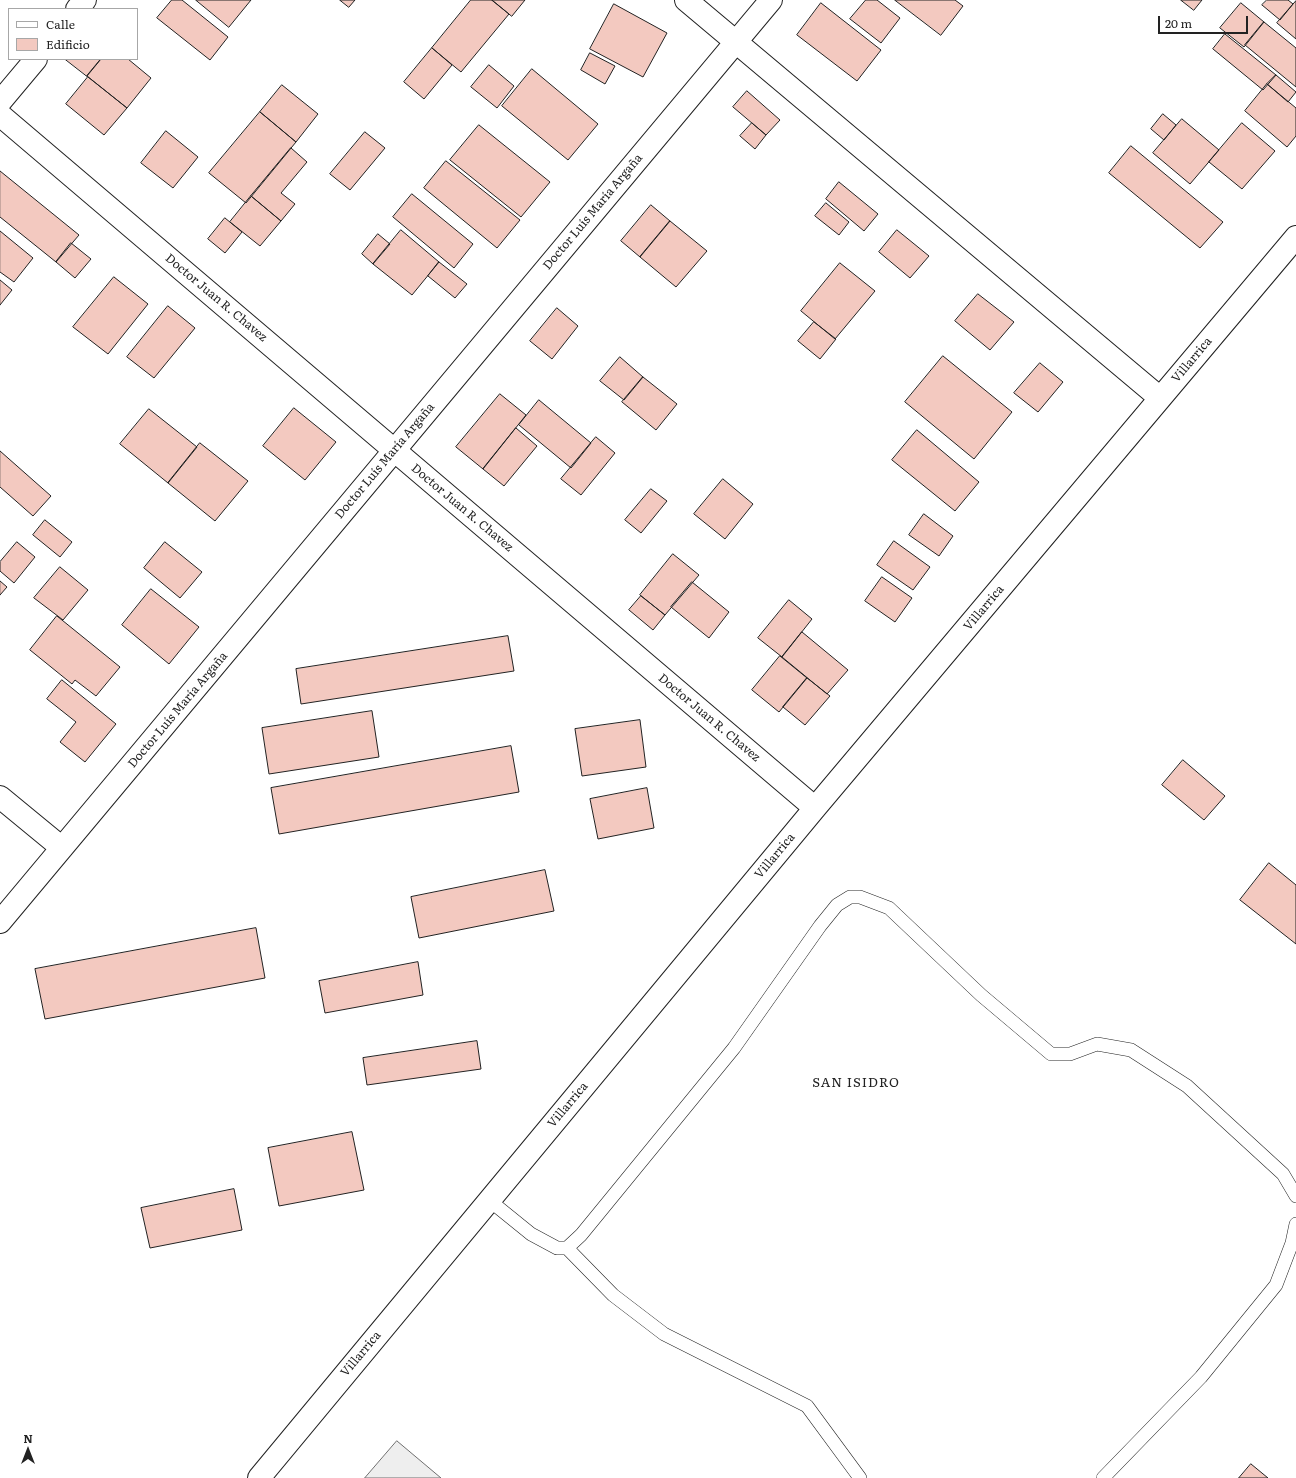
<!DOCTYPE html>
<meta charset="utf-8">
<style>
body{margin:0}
#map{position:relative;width:1296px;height:1478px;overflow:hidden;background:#fff;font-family:Literata,serif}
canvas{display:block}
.legend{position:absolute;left:8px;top:8px;width:130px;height:52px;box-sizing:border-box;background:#fff;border:1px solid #a7a7a7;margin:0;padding:5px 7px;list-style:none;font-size:12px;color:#222}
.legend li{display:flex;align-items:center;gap:8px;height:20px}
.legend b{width:20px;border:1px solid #a7a7a7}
.north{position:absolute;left:8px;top:1430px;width:40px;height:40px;-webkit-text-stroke:3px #fff;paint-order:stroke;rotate:0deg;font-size:11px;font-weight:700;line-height:16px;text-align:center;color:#222}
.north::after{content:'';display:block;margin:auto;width:14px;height:18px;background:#222;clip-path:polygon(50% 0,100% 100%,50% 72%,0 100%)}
.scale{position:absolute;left:1158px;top:16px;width:90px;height:18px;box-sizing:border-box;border:2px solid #222;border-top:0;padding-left:5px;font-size:12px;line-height:14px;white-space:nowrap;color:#222;-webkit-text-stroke:3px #fff;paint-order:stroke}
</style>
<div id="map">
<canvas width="1296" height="1478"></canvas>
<ul class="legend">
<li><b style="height:5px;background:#fff"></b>Calle</li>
<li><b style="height:11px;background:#f3c9c0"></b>Edificio</li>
</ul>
<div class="north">N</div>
<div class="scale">20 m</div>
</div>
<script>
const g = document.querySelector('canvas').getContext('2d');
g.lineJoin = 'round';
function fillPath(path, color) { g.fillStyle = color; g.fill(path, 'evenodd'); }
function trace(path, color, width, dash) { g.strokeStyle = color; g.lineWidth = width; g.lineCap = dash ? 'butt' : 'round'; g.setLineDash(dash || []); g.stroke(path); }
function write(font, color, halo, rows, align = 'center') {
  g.font = font + ' Literata,serif'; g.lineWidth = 3; g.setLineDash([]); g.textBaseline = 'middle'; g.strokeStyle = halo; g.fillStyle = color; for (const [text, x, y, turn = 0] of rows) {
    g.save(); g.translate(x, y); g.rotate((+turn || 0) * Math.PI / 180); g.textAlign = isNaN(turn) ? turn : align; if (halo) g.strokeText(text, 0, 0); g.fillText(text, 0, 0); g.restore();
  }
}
const green = new Path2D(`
 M397 1441 441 1478H365Z`);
fillPath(green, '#eee');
trace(green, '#6f6f6f', 1);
const building = new Path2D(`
 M172 0H182L228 37 210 60 157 18Z
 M196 0H251L229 27Z
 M340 0H355L349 7Z
 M471 0H492L509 14 461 72 432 48Z
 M492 0H525L512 16Z
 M866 0H877L900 18 881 43 850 19Z
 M895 0H955L963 6 941 35Z
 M1181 0H1202L1194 10Z
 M1267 0H1288L1293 4 1280 20 1262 5Z
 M1296 1V39L1277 23Z
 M821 3 881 50 857 81 797 35Z
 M1241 3 1264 22 1244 47 1220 28Z
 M614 4 667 33 643 77 590 49Z
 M1264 22 1296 48V87L1245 45Z
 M1225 34 1276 75 1263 90 1213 49Z
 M432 48 452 65 424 99 404 82Z
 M590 53 615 66 605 84 581 70Z
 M65 59H101L87 76Z
 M101 59H128L151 78 127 108 87 76Z
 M489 65 514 86 497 108 471 87Z
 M532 69 598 124 568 160 502 106Z
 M1276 75 1296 92 1288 102 1267 84Z
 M88 77 127 108 104 135 66 104Z
 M1267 84 1296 108V136L1287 147 1245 111Z
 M282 85 318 114 296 142 260 112Z
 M747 91 780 120 766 135 733 107Z
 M260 112 296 142 246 203 209 173Z
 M1163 114 1176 125 1164 140 1151 129Z
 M1182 119 1219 150 1190 184 1153 153Z
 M752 123 766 135 755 149 740 136Z
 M1242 123 1275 151 1242 189 1209 162Z
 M479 125 550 182 521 217 450 160Z
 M166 131 198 157 173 188 141 163Z
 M365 132 385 148 350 190 330 174Z
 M1131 146 1223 222 1200 248 1109 173Z
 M291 148 307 162 281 193 295 204 281 221 251 196Z
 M446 161 520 220 497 248 424 188Z
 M0 171 79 235 56 262 0 217Z
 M839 182 878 214 864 231 826 199Z
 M412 194 473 244 454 268 393 217Z
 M251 196 281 221 260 246 230 222Z
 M826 203 849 222 839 235 815 216Z
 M651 205 670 221 640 257 621 241Z
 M225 218 242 232 225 253 208 239Z
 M670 221 707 251 676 287 640 257Z
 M401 230 439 262 412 295 373 264Z
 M897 230 929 256 910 278 879 252Z
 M0 231 33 258 14 282 0 272Z
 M378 234 390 244 373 264 362 254Z
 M71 243 91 259 75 278 56 262Z
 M439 262 467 284 455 298 428 276Z
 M840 263 875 291 835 339 801 311Z
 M114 277 148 304 108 354 73 327Z
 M0 280 12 290 0 305Z
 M978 294 1014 322 990 350 955 321Z
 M168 306 195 328 154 378 127 357Z
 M557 308 578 326 552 359 530 341Z
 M814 322 836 339 820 359 798 341Z
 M943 356 1012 412 974 459 905 402Z
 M620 357 643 377 624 400 600 381Z
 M1040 363 1063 382 1038 412 1014 393Z
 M643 377 677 404 656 430 622 402Z
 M500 394 526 415 483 469 456 447Z
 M539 400 591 443 571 468 519 425Z
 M294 408 336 442 305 480 263 446Z
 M149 409 197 447 168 483 120 444Z
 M516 428 537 446 504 486 483 469Z
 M917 430 979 482 955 511 892 460Z
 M596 437 615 453 581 495 561 479Z
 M200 443 248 481 215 521 168 483Z
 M0 451 51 496 33 516 0 487Z
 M723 479 753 504 725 539 694 514Z
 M651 489 667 501 641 533 625 520Z
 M924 514 953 536 939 556 909 535Z
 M45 520 72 542 60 557 33 535Z
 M894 541 930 567 913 590 877 565Z
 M17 542 35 557 14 583 0 571V562Z
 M165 542 202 572 180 598 144 568Z
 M673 554 699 575 665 615 640 595Z
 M60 567 88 590 63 620 34 598Z
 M882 577 912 598 895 622 865 601Z
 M0 581 7 587 0 595Z
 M692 582 729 612 709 638 671 607Z
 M151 589 199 627 169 664 122 625Z
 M641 596 665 615 653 630 629 610Z
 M789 600 812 619 782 657 758 638Z
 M57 616 120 667 96 696 75 680 72 684 30 650Z
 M802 632 848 670 827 694 782 657Z
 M508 636 514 671 301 704 296 669Z
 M780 656 807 678 779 712 752 690Z
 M807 678 830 696 805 725 783 707Z
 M62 680 116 724 85 762 60 742 76 722 47 699Z
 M372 711 379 757 269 774 262 728Z
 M640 720 646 767 582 776 575 729Z
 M511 746 519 792 279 834 271 788Z
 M1183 760 1225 796 1204 820 1162 785Z
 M647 788 654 828 598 839 590 799Z
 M1269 863 1296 885V944L1240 900Z
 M545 870 554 911 419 938 411 897Z
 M256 928 265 978 45 1019 35 969Z
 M418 962 423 995 325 1013 319 981Z
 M477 1041 481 1069 367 1085 363 1058Z
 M352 1132 364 1190 279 1206 268 1148Z
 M234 1189 242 1230 150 1248 141 1208Z
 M1251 1464 1268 1478H1239Z`);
fillPath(building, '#f3c9c0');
trace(building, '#222', 1);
const service = new Path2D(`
 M489 1200 531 1234 557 1248H567L613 1295 664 1334 807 1406 860 1478
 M567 1248 581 1235 734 1048 820 926 837 905 850 897H860L889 908 981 995 1051 1054H1070L1097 1044 1131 1050 1187 1086 1283 1174 1296 1196
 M1103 1478 1201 1377 1276 1285 1292 1243 1296 1224`);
const minor = new Path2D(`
 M686 0 1160 398
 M77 9 85 0
 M0 102 36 59
 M0 115 815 808
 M0 797 62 848
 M0 922 771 0
 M259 1478 815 808 1296 237`);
trace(service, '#222', 14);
trace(minor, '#222', 24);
trace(service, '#fff', 13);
trace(minor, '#fff', 22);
write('12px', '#222', '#fff', [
 ["Doctor Luís María Argaña",593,212,-50],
 ["Doctor Juan R. Chavez",216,298,40],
 ["Villarrica",1192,360,-50],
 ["Doctor Luís María Argaña",385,461,-50],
 ["Doctor Juan R. Chavez",462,508,40],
 ["Villarrica",984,608,-50],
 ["Doctor Luís María Argaña",178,710,-50],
 ["Doctor Juan R. Chavez",709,718,40],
 ["Villarrica",775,856,-50],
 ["Villarrica",568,1105,-50],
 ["Villarrica",361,1354,-50]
]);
g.letterSpacing = '1px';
write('13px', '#222', '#fff', [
 ["SAN ISIDRO",856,1083]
]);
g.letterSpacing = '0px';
</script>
